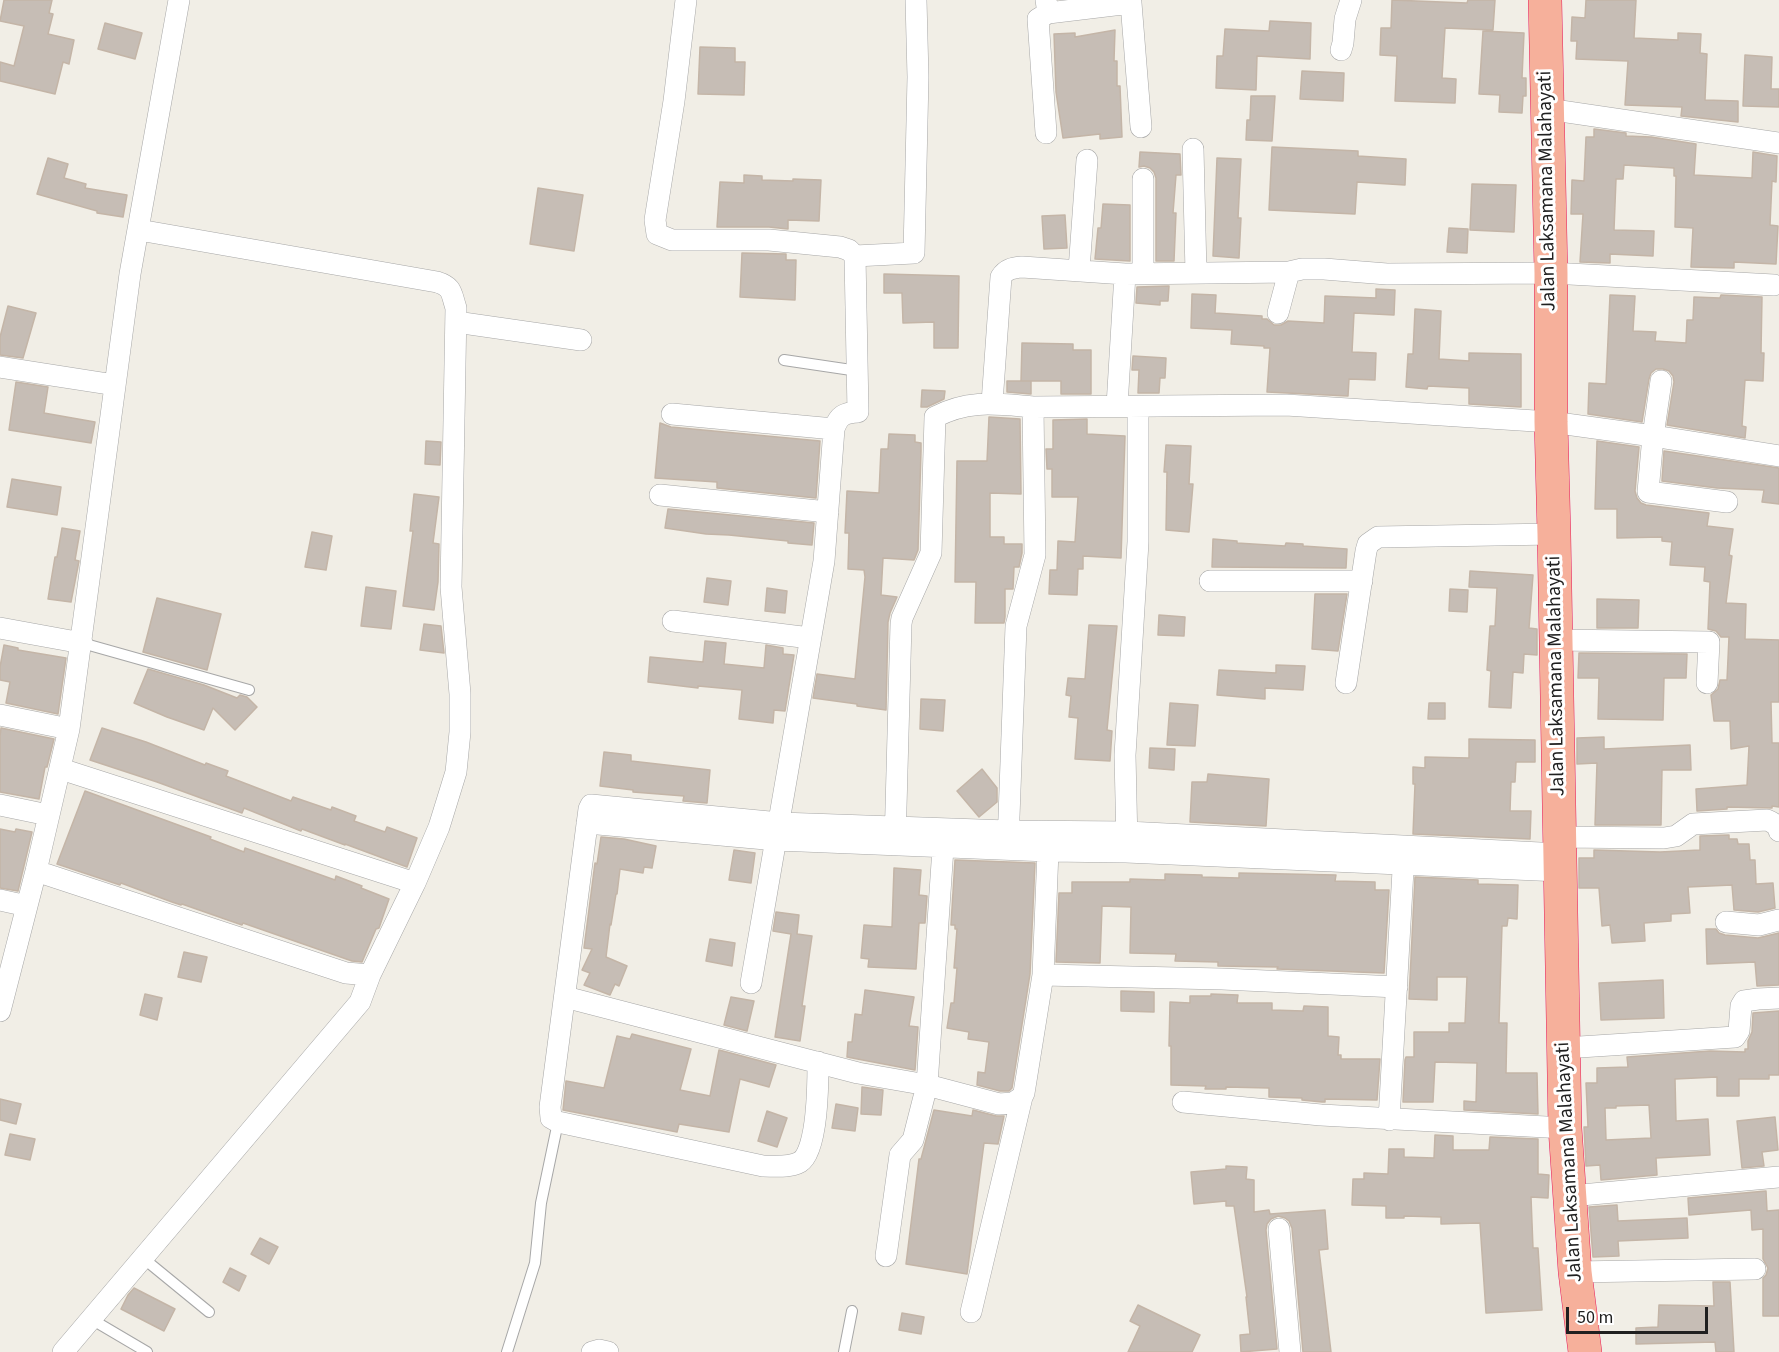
<!DOCTYPE html>
<style>
body{margin:0}
#map{position:relative;width:1779px;height:1352px;overflow:hidden;background:#f1eee6;font-family:"Source Sans 3",sans-serif}
canvas{display:block}
.scale{position:absolute;left:1566px;top:1307px;width:142px;height:27px;box-sizing:border-box;border:3px solid #202020;border-top:0;padding-left:8px;font-size:18px;line-height:21px;white-space:nowrap;color:#202020;-webkit-text-stroke:4px #fff;paint-order:stroke}
</style>
<div id="map">
<canvas width="1779" height="1352"></canvas>
<div class="scale">50 m</div>
</div>
<script>
const g = document.querySelector('canvas').getContext('2d');
g.lineJoin = 'round';
function fillPath(path, color) { g.fillStyle = color; g.fill(path, 'evenodd'); }
function trace(path, color, width, dash) { g.strokeStyle = color; g.lineWidth = width; g.lineCap = dash ? 'butt' : 'round'; g.setLineDash(dash || []); g.stroke(path); }
function write(font, color, halo, rows, align = 'center') {
  g.font = font + ' "Source Sans 3",sans-serif'; g.lineWidth = 6; g.setLineDash([]); g.textBaseline = 'middle'; g.strokeStyle = halo; g.fillStyle = color; for (const [text, x, y, turn = 0] of rows) {
    g.save(); g.translate(x, y); g.rotate((+turn || 0) * Math.PI / 180); g.textAlign = isNaN(turn) ? turn : align; if (halo) g.strokeText(text, 0, 0); g.fillText(text, 0, 0); g.restore();
  }
}
const building = new Path2D(`
 M4 0H52L49 13 53 14 48 34 74 40 69 64 63 62 55 94 0 81V62L14 66 24 26 0 21Z
 M1392 0 1467 3 1468 0H1495L1493 30 1445 28 1442 78 1456 79 1455 103 1395 101 1397 56 1380 55 1381 28H1391Z
 M1586 0H1636L1634 38 1678 40V33L1701 34 1700 53 1707 54 1705 100 1738 101V122L1681 116 1682 107 1625 105 1628 61 1576 59 1577 41H1571L1572 17 1585 18Z
 M1270 21 1311 23 1310 59 1257 56 1256 90 1216 88 1217 56H1223L1225 29 1269 31Z
 M105 23 142 33 135 59 98 49Z
 M1115 30 1114 61H1117V86H1120L1122 137 1100 139V134L1063 138 1056 92 1054 34 1075 33V37Z
 M1483 31 1524 33 1522 78H1526V96H1523L1522 113 1499 112 1500 95 1479 94Z
 M700 47 735 48V62H745L744 95 698 94Z
 M1745 55 1772 57 1771 89H1779V107L1743 106Z
 M1302 71 1344 73 1343 101 1300 99Z
 M1251 96H1275L1272 141 1246 140 1247 120H1250Z
 M1594 129 1626 133V136L1651 137 1696 144 1694 175 1752 178 1753 152 1777 156 1776 182 1772 181 1770 225 1778 226 1776 264 1734 262V268L1691 267 1693 228 1675 227 1676 176H1674V168L1624 165 1623 179H1616L1614 230 1654 231 1653 256 1610 254V263L1580 262 1583 214H1571L1572 180 1584 181 1586 137H1594Z
 M1272 147 1358 151V156L1406 159 1405 185 1357 182 1355 214 1269 210Z
 M1140 152 1180 154 1181 175H1176L1173 213H1176L1174 261H1156V178L1154 172 1150 168 1144 166 1139 167Z
 M48 158 68 164 64 178 86 184 85 188 127 195 123 217 97 213V211L37 194Z
 M1217 158 1241 159 1238 218H1241L1239 258 1213 256Z
 M744 175 762 176V180L793 181V179L821 180 819 221 788 220V229L769 227H717L720 182 744 183Z
 M1472 184 1516 185 1514 232 1470 230Z
 M538 188 583 195 574 251 530 244Z
 M1103 204 1130 205V261L1095 259 1098 228H1101Z
 M1065 215 1067 248 1044 249 1042 216Z
 M1449 228 1468 229 1467 253 1447 252Z
 M742 253 786 254V260H796L795 300 740 297Z
 M884 274 959 276 958 348H934V322L903 323 902 293H884Z
 M1169 286 1168 301H1160V305L1136 303 1137 287Z
 M1376 289 1395 290 1394 315 1354 313 1352 352 1376 353 1375 380 1349 379 1348 396 1267 392 1270 348H1264V346L1231 344 1232 330 1191 328 1192 294 1216 295 1215 313 1262 316V319H1267L1274 325H1281L1288 321 1324 323 1325 296 1376 298Z
 M1610 295 1635 296 1633 331 1656 332 1655 341 1686 343 1687 320H1693L1694 297 1720 298 1721 295 1762 297 1761 353H1764L1763 381 1745 380 1742 426 1746 427 1745 438 1667 425 1674 382 1673 376 1669 371 1663 369H1656L1651 373 1649 379 1642 422 1588 414 1589 383 1606 384Z
 M8 306 36 313 23 358 0 355V337Z
 M1415 309 1441 311 1439 359 1469 361V353L1521 354V407L1469 404V388L1428 386 1427 389 1406 387 1408 354H1413Z
 M1022 343 1073 344V350H1091V394H1061V381H1021Z
 M1133 356 1166 358 1165 378H1160L1159 393H1138L1139 370H1132Z
 M1007 381H1031V394L1007 392Z
 M16 382 48 387 44 413 95 422 91 443 9 430Z
 M922 390 945 391 944 399 927 407H921Z
 M989 417 1020 419 1021 494 990 493V537H1004V544H1022V553L1019 567H1014L1013 589H1005V617L1004 623H975L976 582H955L957 461H987Z
 M1087 419V434L1125 436 1121 558 1083 556V569H1078L1077 595 1049 594 1050 570H1057L1058 541 1075 542 1078 497H1052V469H1047L1046 449H1053V420Z
 M660 423 671 427 820 441 816 498 717 488V482L655 478Z
 M889 434 915 435V442L921 443V451L918 550 914 560 883 558 881 595 897 597 890 613 888 622 886 710 857 706V704L813 698 817 674 855 679 865 577 864 570 848 569 849 533H845L847 491 879 493 881 449H888Z
 M426 441 441 442 440 465 425 464Z
 M1597 441 1639 447 1635 491 1637 498 1641 503 1646 505 1709 513 1707 526 1733 529 1729 555 1732 556 1726 603 1746 604 1745 639 1779 640V702H1771L1772 743H1779V807L1772 806V808L1727 807V809L1697 811 1696 789 1747 785 1749 746 1731 749 1730 721H1714L1711 695 1718 689 1720 680H1727L1729 637H1721L1716 631 1708 629 1710 582 1704 581 1705 567 1670 565 1672 542 1662 541V537L1617 538V509H1595Z
 M1166 445 1191 446 1189 484H1193L1189 532 1166 530 1167 472H1164Z
 M1664 451 1779 468V504L1762 502 1764 490 1717 488 1662 481Z
 M12 479 61 487 57 515 7 507Z
 M414 494 439 497 433 543 439 544 438 582 434 610 403 606 413 531H410Z
 M668 509 814 523 812 545 788 543V541L729 535 706 534 665 528Z
 M62 528 80 531 75 560 79 561 71 602 48 599 55 557H57Z
 M312 532 332 536 326 570 305 567Z
 M1213 539 1237 541V543L1285 546 1286 543 1303 544V546L1347 549 1346 568 1212 567Z
 M1470 571 1533 575 1529 628 1537 629V655L1524 654 1523 673 1513 672 1511 708 1489 707 1491 671 1487 670 1490 626H1495L1497 588 1469 587Z
 M707 578 731 581 728 605 704 602Z
 M366 587 396 591 391 629 361 626Z
 M767 588 787 591 785 613 765 611Z
 M1450 589 1468 590 1467 612 1449 611Z
 M1315 594H1347L1338 651 1312 649Z
 M157 598 221 614 207 670 143 652Z
 M1597 599 1639 600 1638 628H1597Z
 M1159 615 1185 617 1184 636 1158 635Z
 M424 624 441 626 444 653 420 650Z
 M1089 625 1117 626 1107 730 1112 731 1110 761 1075 759 1078 718 1069 717 1071 696 1066 695 1068 678 1085 679Z
 M705 641 726 643 724 664 764 668 766 645 783 648V654L794 655 785 711 774 710 773 723 739 719 742 690 698 686V688L648 682 650 657 703 662Z
 M4 645 18 648V650L66 658 58 714 6 703 10 682 0 680V667Z
 M1579 653 1687 654 1686 678H1664L1663 720 1598 719 1599 678H1578Z
 M1276 665 1305 666 1303 690 1265 688V699L1217 695 1219 670 1276 673Z
 M148 669 204 685 237 698 240 695 247 697 257 707 235 730 213 708 204 730 167 717 134 703Z
 M921 699 945 700 943 731 920 729Z
 M1170 703 1198 705 1195 746 1167 745Z
 M1429 703H1445V719H1428Z
 M1 728 54 739 47 767H45L39 799 0 792V737Z
 M102 728 146 742 205 765 206 763 228 771 226 776 291 801 293 797 331 810 332 807 356 816 354 821 385 832 387 827 417 838 407 867 345 844V845L302 829 301 831 244 808 242 813 157 782 90 760Z
 M1604 737V749L1690 745 1691 770H1662L1661 825H1595L1597 763 1577 764V738Z
 M1469 739 1535 740V762H1516L1515 782H1511L1510 811H1531L1530 839 1413 834 1415 784H1413V767L1425 768V757L1469 758Z
 M1150 748 1175 749 1174 770 1149 768Z
 M604 752 631 755V761L710 770 707 803 683 801 684 796 633 792V790L600 786Z
 M982 769 997 788V802L979 817 957 791Z
 M1208 774 1269 779 1266 826 1190 822 1192 782H1207Z
 M85 791 211 837 210 839 244 852 245 848 335 880 336 876 362 886 361 888 389 899 379 928 376 929 362 962 352 961 243 923 242 925 182 904 181 905 172 902 121 883 120 885 57 864Z
 M0 829 15 832 16 829 32 832 18 891 0 888Z
 M1729 835V839H1737L1738 844H1749L1750 860H1755L1756 884 1773 883 1775 908 1758 912 1734 910 1732 885 1688 887 1690 913 1671 914V921L1644 923 1645 941 1612 943 1610 925 1602 926 1599 888H1579V858H1594V850L1660 852 1700 850V836Z
 M601 837 624 839 656 846 652 868 644 867 643 873 620 869 617 894H616L611 925 610 924 606 957 627 966 619 986 615 984 610 995 584 985 590 973 582 970 592 949 584 948 595 863 597 864Z
 M734 850 755 853 751 883 729 880Z
 M955 860 1035 863 1030 974 1012 1088 1009 1091H1000L977 1085 978 1072 985 1073 989 1042 968 1039 969 1032 947 1028 951 1003H954L957 968H954L957 929H955V925H951Z
 M894 868 921 870 919 895 927 896 925 923H919L916 969 868 967 869 959 861 958 864 925 892 927Z
 M1239 873 1336 875 1335 881 1375 882V890H1389L1384 973 1277 969 1278 967 1218 966V962L1175 961 1176 954 1130 953 1131 907 1102 906 1100 963 1056 962 1059 893H1072V882H1130V879L1165 880V874L1202 875V877L1239 878Z
 M1415 877 1478 880V884L1518 885 1517 919 1508 918 1507 926H1502L1499 1023H1507L1506 1073H1537L1538 1114 1464 1110V1101L1476 1102 1477 1063 1435 1062 1433 1102H1403L1405 1060 1406 1057H1414V1032H1449V1023H1465L1467 977H1437V1000L1409 999Z
 M776 912 799 915 797 934 812 936 802 1006H805L800 1041 775 1037 791 934 773 931Z
 M1706 929H1716L1719 933 1725 935 1758 938 1779 933V985L1757 986 1755 962 1707 964Z
 M710 939 735 943 732 966 706 961Z
 M184 952 207 957 201 982 178 977Z
 M1663 980 1664 1018 1601 1020 1599 983Z
 M865 990 914 997 909 1026 918 1027 915 1070 847 1057 848 1042H852L855 1014 862 1015Z
 M1121 991 1154 992V1012L1121 1011Z
 M145 994 162 998 157 1020 140 1015Z
 M1211 994 1238 995 1237 1003H1272V1010L1303 1011 1304 1006 1328 1007V1036L1339 1037 1338 1055H1341V1059H1380L1377 1100 1325 1099V1102H1322L1302 1100V1098L1269 1097V1088L1226 1087V1089H1205L1206 1086 1171 1085V1046H1169L1170 1002 1190 1003V996H1211Z
 M731 997 754 1001 747 1031 724 1025Z
 M1779 1011V1075H1769V1079H1739V1096H1717V1077L1675 1079 1676 1121 1708 1119 1710 1155 1656 1158 1657 1175 1601 1180 1600 1165 1586 1166 1584 1127H1588L1586 1083H1597V1068L1628 1067 1627 1057 1710 1051 1745 1052V1049H1748V1041L1752 1032 1753 1013ZM1649 1105 1651 1138 1606 1140 1605 1108H1616V1106Z
 M632 1034 691 1049 680 1090 710 1096 719 1050 776 1065 769 1087 740 1079 729 1132 679 1124 677 1132 563 1110 566 1081 604 1088 617 1036 630 1039Z
 M862 1087 883 1090 881 1115 861 1114Z
 M0 1099 21 1104 16 1124 0 1120Z
 M836 1104 858 1108 855 1131 832 1128Z
 M934 1110 972 1116 973 1110 996 1116H1004L998 1144 984 1143 967 1274 906 1264 919 1159H921Z
 M767 1111 787 1118 777 1147 758 1141Z
 M1775 1117 1778 1150 1762 1152 1764 1166 1742 1168 1737 1121Z
 M10 1134 35 1139 30 1160 5 1155Z
 M1435 1135 1453 1136V1150H1489L1490 1137 1538 1139V1174L1549 1175 1548 1198 1531 1197 1533 1248H1538L1542 1310 1486 1313 1480 1223 1441 1224V1217L1404 1216V1218H1386V1206L1352 1205 1353 1179H1364V1173L1388 1174 1389 1149H1404V1157L1434 1158Z
 M1226 1166 1247 1167 1246 1179 1254 1180V1212L1269 1210 1270 1214 1325 1210 1328 1249 1319 1250 1331 1352H1303L1292 1228 1289 1221 1285 1218 1278 1216 1271 1219 1267 1224 1266 1230 1277 1349 1241 1352 1240 1335 1250 1334 1246 1297H1247L1234 1206H1226V1201L1194 1204 1191 1172 1226 1169Z
 M1766 1191 1767 1211 1779 1210V1316H1763V1278L1766 1275 1768 1268 1763 1259V1229L1752 1230 1751 1210 1689 1215 1688 1198Z
 M1617 1205 1618 1221 1687 1218 1688 1238 1618 1241 1619 1256 1593 1257 1589 1207Z
 M260 1238 278 1247 269 1264 251 1254Z
 M230 1268 246 1276 239 1291 223 1282Z
 M1713 1282H1730L1734 1352H1716L1715 1342 1636 1344V1328L1658 1327 1659 1305 1714 1306Z
 M134 1288 175 1309 164 1331 121 1309 128 1295Z
 M1138 1305 1200 1335 1192 1352H1128L1140 1326 1130 1321Z
 M902 1313 924 1317 921 1334 899 1330Z`);
fillPath(building, '#c6bdb5');
trace(building, '#c4b5a7', 1.5);
const service = new Path2D(`
 M784 360 858 371
 M82 643 249 690
 M143 1258 209 1312
 M91 1319 147 1352
 M507 1352 535 1263 541 1203 558 1122
 M844 1352 852 1311`);
const minor = new Path2D(`
 M686 0 674 101 655 220 657 234 672 240H769L840 247 849 250 855 256 858 412C844 413 839 415 834 429L824 561 751 983
 M1046 0 1048 13 1131 3 1141 127
 M1341 50 1343 43 1345 19 1351 0
 M1547 109 1779 143
 M1046 133 1038 19 1048 13
 M1193 149 1196 273
 M855 256 914 253 918 77 916 0
 M1079 270 1087 160
 M1143 273V179
 M1278 313 1289 272 1302 269H1324L1387 274 1551 273 1774 285
 M456 322 581 340
 M0 367 115 385
 M1661 381 1653 436 1648 492 1727 502
 M992 403 1001 277C1006 269 1012 268 1022 267L1125 274 1289 272
 M1117 406 1125 274
 M672 414 834 429
 M660 495 828 512
 M1210 581H1362
 M673 621 810 638
 M0 628 82 643
 M1555 640 1709 642 1708 644
 M1346 683 1366 551 1368 544 1378 537 1554 534
 M1707 683 1709 642
 M0 715 69 729
 M61 769 415 883
 M0 805 48 815
 M587 823 777 840 1048 851 1126 852 1560 871
 M1559 837 1664 838 1676 836 1693 824 1767 820C1772 822 1778 825 1779 831
 M895 844 901 624 902 618 931 553 935 417C969 399 997 404 1033 407L1286 405 1551 422 1653 436 1779 456
 M1008 844 1016 626 1035 555 1033 407
 M1127 844 1125 755 1138 542V407
 M36 871 346 973 370 975
 M0 900 27 906
 M1726 922 1759 925 1779 920
 M1043 975 1222 979 1397 987
 M565 997 858 1073 927 1085 999 1104 1013 1103 1022 1097 1024 1093 1043 975 1048 851
 M0 1011 36 871 69 729 130 274 179 0
 M1564 1048 1735 1037 1739 1031 1741 1006 1744 1001 1758 999 1779 998
 M818 1062C818 1082 818 1151 800 1162 789 1168 775 1166 763 1166L558 1122 551 1118 550 1107 589 809 591 805 780 823 1008 831 1127 832 1560 854
 M1183 1102 1321 1115 1565 1128
 M1389 1120 1404 852
 M1570 1196 1779 1177
 M1279 1229 1290 1352
 M886 1256 900 1155 913 1140 927 1085 944 833
 M1575 1272 1755 1269
 M971 1312 1022 1097
 M63 1352 360 1002 370 975 415 883 439 827 456 772 460 732V694L451 587 456 308C451 293 453 287 437 282L139 230
 M592 1352 599 1350 608 1352`);
const trunk = new Path2D(`
 M1545 0 1551 273V422L1554 534 1565 1128 1575 1272 1585 1352`);
trace(service, '#a7a7a7', 12);
trace(minor, '#a7a7a7', 22);
trace(trunk, '#e61b5b', 34);
trace(service, '#fff', 10);
trace(minor, '#fff', 21);
trace(trunk, '#f6b09b', 33);
write('20px', '#202020', '#fff', [
 ["Jalan Laksamana Malahayati",1548,191,-91],
 ["Jalan Laksamana Malahayati",1557,676,-91],
 ["Jalan Laksamana Malahayati",1570,1162,-93]
]);
</script>
